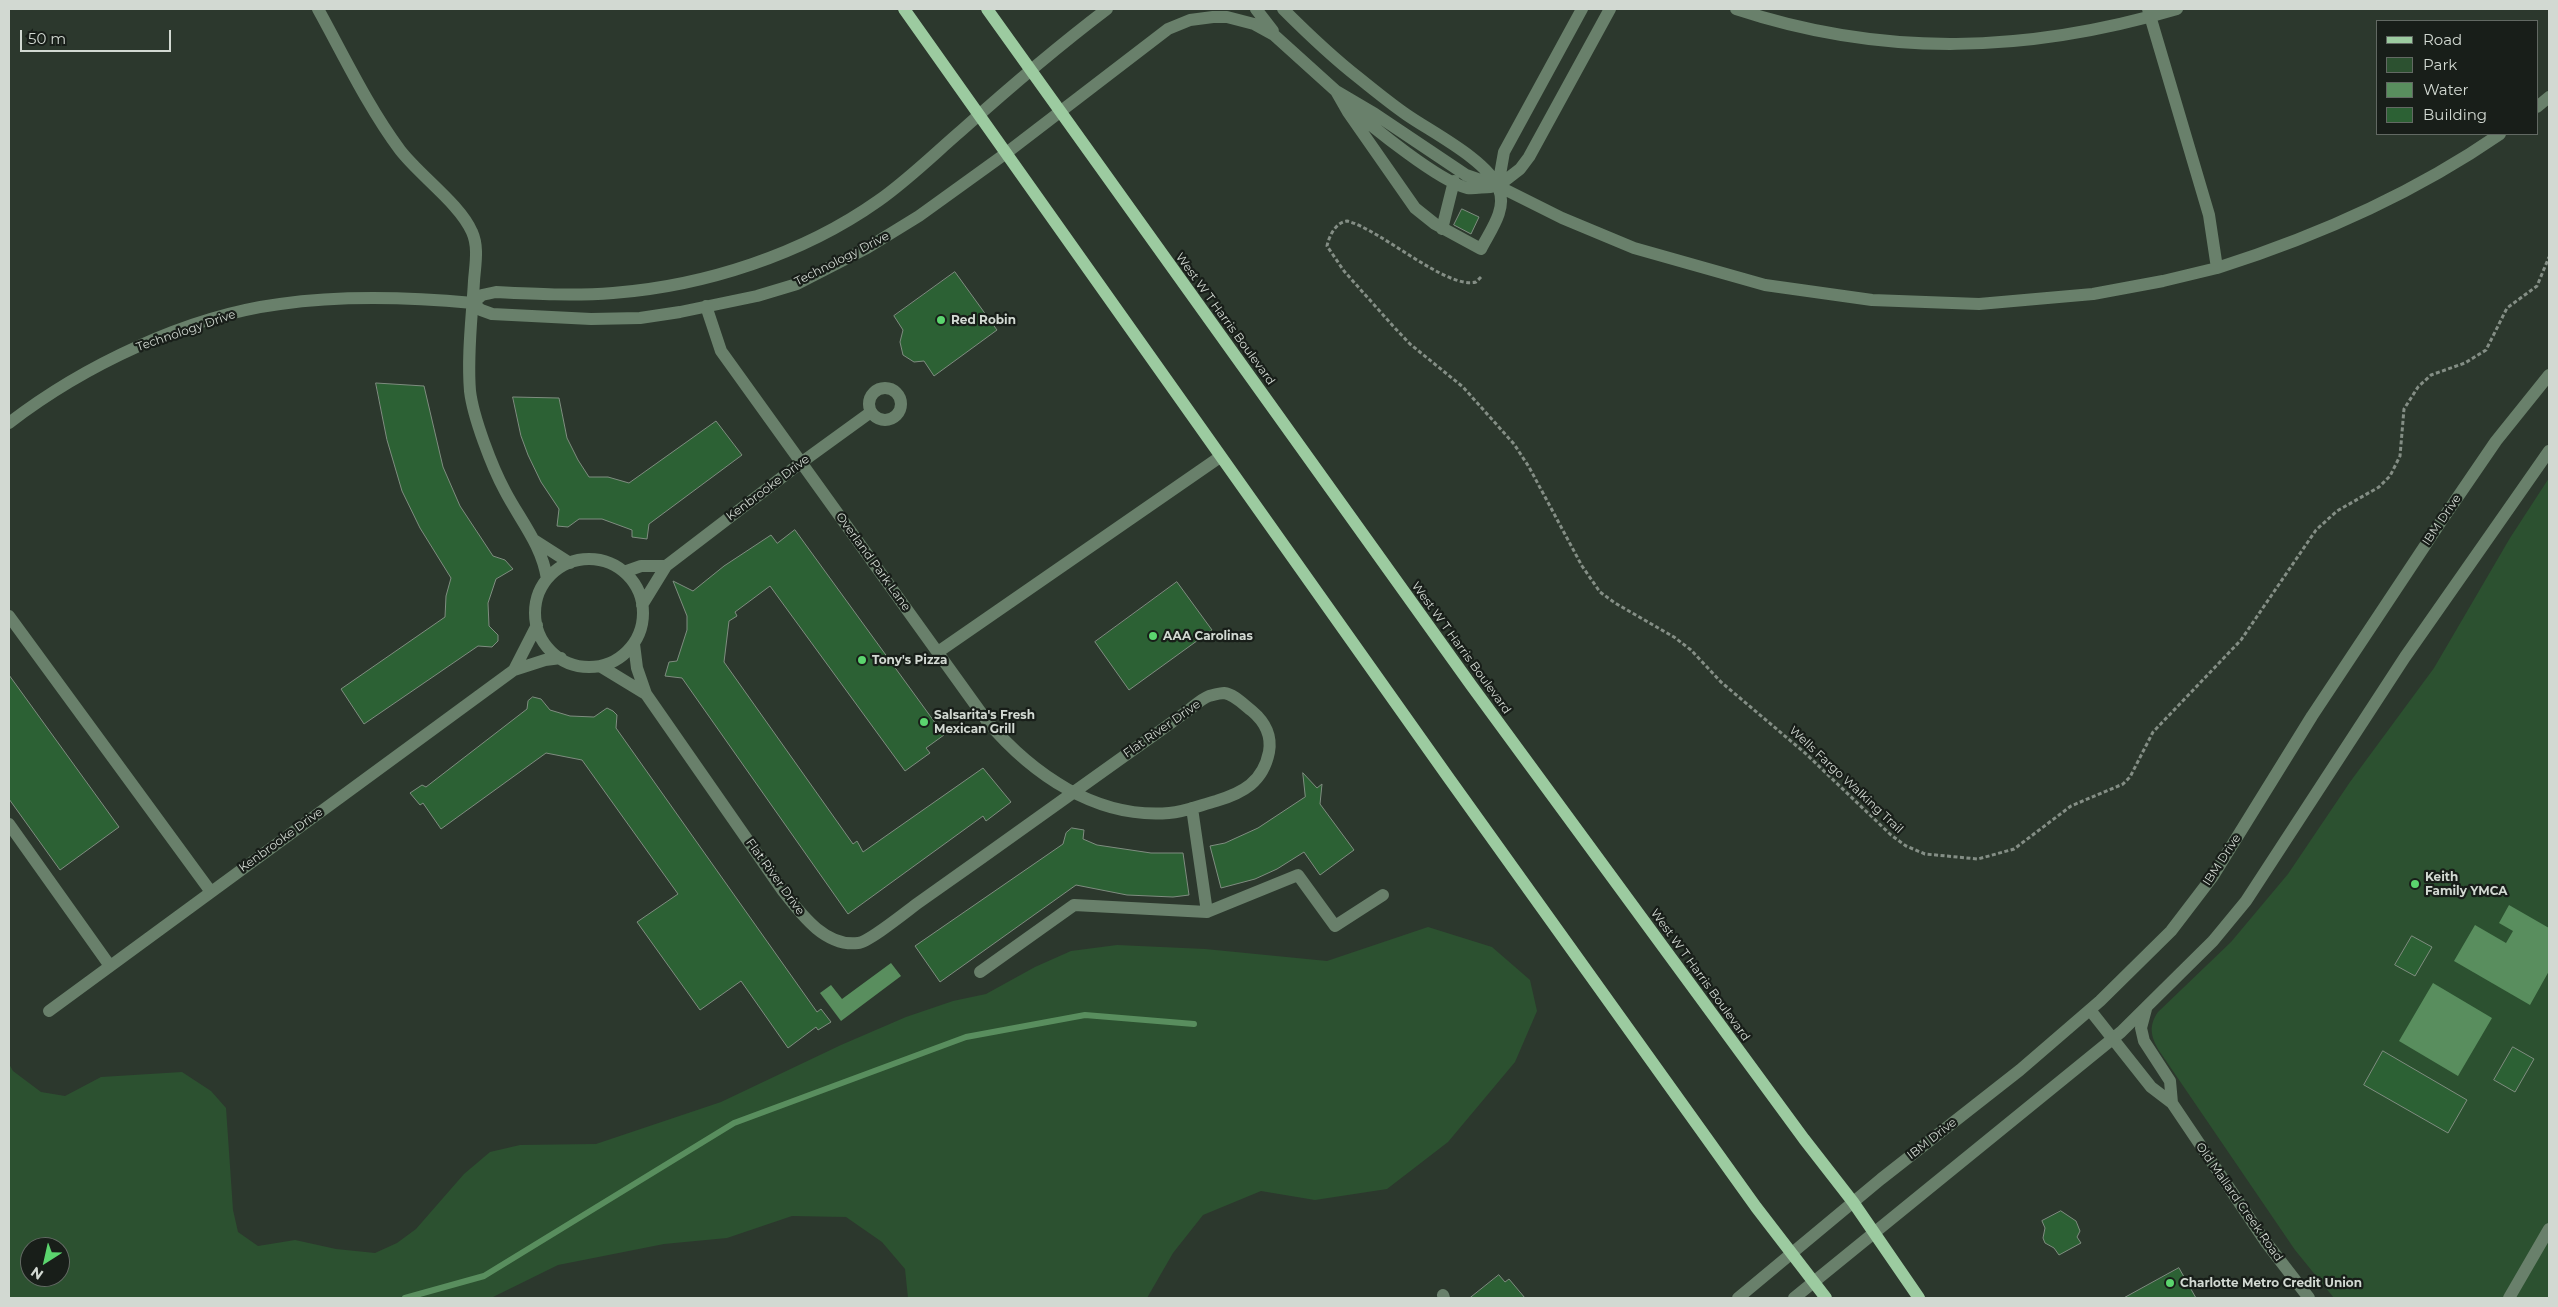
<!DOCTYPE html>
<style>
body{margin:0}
#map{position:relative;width:2558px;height:1307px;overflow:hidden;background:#2c382d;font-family:Montserrat,sans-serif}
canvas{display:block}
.frame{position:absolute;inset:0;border:10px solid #d2d9d2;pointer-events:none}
.legend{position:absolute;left:2376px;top:20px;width:162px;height:115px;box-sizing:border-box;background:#181e19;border:1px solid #626963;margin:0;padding:6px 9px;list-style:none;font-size:15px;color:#d2d9d2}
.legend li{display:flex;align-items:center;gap:10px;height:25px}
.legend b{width:25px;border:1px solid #626963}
.north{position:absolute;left:20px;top:1237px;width:50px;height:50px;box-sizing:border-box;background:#181e19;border:1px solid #626963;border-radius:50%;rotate:215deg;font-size:14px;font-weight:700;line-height:20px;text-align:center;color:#d2d9d2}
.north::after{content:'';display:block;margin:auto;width:18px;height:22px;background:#5bd56e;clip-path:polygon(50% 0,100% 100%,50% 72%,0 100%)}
.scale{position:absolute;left:20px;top:30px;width:151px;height:22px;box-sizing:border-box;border:2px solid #d2d9d2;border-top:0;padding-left:6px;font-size:15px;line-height:18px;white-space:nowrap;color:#d2d9d2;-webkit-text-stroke:4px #181e19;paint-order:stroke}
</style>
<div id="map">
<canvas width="2558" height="1307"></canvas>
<div class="frame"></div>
<ul class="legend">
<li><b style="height:6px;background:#9ccba0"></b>Road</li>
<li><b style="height:14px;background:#2c5130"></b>Park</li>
<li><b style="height:14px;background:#598e5e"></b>Water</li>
<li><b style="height:14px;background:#2c6134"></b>Building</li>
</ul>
<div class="north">N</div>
<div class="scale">50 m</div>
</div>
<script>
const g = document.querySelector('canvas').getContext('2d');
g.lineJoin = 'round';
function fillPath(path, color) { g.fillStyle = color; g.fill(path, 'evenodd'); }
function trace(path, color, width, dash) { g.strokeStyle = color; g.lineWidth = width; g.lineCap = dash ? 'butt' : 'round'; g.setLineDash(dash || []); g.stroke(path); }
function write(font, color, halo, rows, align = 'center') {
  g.font = font + ' Montserrat,sans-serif'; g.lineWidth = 4.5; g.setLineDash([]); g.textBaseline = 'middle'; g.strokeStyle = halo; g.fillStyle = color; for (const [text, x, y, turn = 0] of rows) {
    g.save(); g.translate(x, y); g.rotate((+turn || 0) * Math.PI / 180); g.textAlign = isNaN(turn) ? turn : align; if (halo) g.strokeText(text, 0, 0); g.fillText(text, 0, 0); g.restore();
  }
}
fillPath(new Path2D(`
 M2549 478V1298H2334L2295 1250 2160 1052C2151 1038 2148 1026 2158 1012L2231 942 2288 874 2350 782 2434 668 2510 538Z
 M1428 927 1492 947 1530 980 1537 1011 1515 1062 1448 1142 1387 1189 1315 1200 1261 1191 1203 1215 1173 1253 1147 1298H908L905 1269 882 1242 846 1217 792 1216 727 1238 664 1244 558 1265 491 1298H9V1064L13 1071 41 1092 65 1096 101 1077 182 1072 211 1091 226 1108 233 1210 238 1232 258 1246 295 1240 336 1249 375 1253 397 1243 416 1229 464 1174 490 1152 520 1145 596 1144 721 1102 841 1045 906 1017 953 1001 986 994 1035 967 1071 951 1117 945 1205 949 1327 961ZM30 1247H60V1277H30Z`), '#2c5130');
fillPath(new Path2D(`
 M2509 905 2549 928V971L2530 1005 2454 961 2475 925 2506 943 2513 931 2499 923Z
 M891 963 901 976 841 1021 820 993 831 985 842 999Z
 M2433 983 2492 1018 2458 1076 2399 1041Z`), '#598e5e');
trace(new Path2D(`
 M405 1298 484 1276 734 1123 966 1037 1085 1015 1194 1024`), '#598e5e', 6);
const building = new Path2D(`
 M1462 209 1479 217 1471 234 1454 225Z
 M955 272 997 330 934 376 924 361 914 362 903 355 900 342 903 330 894 316Z
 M376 383 424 386 443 467 460 506 493 556 505 560 513 569 496 579 488 603 489 626 498 635V641L492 647 478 646 364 724 341 689 445 617 446 596 451 578 420 528 402 491 387 440Z
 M513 397 559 398 567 438 578 460 589 477H608L629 483 716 421 742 455 649 524 647 539 632 537V530L602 519H579L568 527 557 526 559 509 541 482 528 455 521 436Z
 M795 530 944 735 926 748 930 753 905 771 770 586 735 612 737 616 729 621 724 662 853 844 857 841 863 852 983 768 1011 802 986 821 983 816 848 914 682 678 665 676 669 662 677 661 687 630V616L673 581 693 591 724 566 771 535 777 543Z
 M1177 582 1212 630 1129 690 1095 642Z
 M9 675 119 827 60 870 9 799Z
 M533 697 541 699 550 710 570 716 594 717 607 708 613 711 617 715 616 728 817 1012 821 1009 831 1022 818 1030 816 1027 788 1048 741 981 700 1010 637 922 678 894 582 760 546 753 441 829 423 803 420 805 410 793 422 785 426 787 527 709 528 701Z
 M1303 773 1317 788 1322 784 1320 804 1354 850 1320 875 1304 852 1277 869 1255 879 1221 888 1210 846 1225 843 1258 828 1305 797Z
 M1072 828 1084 830 1083 839 1097 845 1151 853H1183L1189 895 1173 897 1127 895 1076 885 940 982 915 946 1063 844 1066 833Z
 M2412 936 2432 947 2415 976 2395 965Z
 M2513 1047 2534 1059 2515 1092 2494 1080Z
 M2383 1051 2467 1100 2448 1133 2364 1085Z
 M2061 1211 2076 1221 2080 1231 2077 1237 2081 1243 2059 1255 2054 1248 2045 1243 2043 1238 2045 1228 2042 1221Z
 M2179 1268 2196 1298H2124Z
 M1499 1275 1505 1282 1509 1279 1525 1298H1470Z`);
fillPath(building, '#2c6134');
trace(building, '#7f8d80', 1);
trace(new Path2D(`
 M1481 277 1476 282C1447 290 1380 229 1347 221 1336 222 1329 236 1327 246L1344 271 1393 326 1410 344 1463 387 1514 444 1529 467 1582 566 1600 592 1615 603 1674 637 1691 650 1721 682 1805 753 1891 835 1906 846 1925 854 1978 859 2014 849 2071 806 2123 784 2130 777 2153 732 2241 640 2316 530 2337 511 2379 487 2390 476 2400 456 2404 409 2418 387 2431 375 2465 363 2486 350 2507 308 2537 286 2549 257`), '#848e85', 3, [4, 2.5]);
trace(new Path2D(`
 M318 9C344 56 368 107 400 150 420 176 460 204 472 232 479 247 475 266 474 281 472 317 467 355 470 391 473 417 492 467 505 491 520 520 542 545 547 579
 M1256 9 1273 31
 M1283 9C1307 33 1332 57 1359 78 1375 91 1391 104 1407 115 1433 133 1487 160 1499 189 1507 210 1490 231 1481 249L1435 224 1415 208 1348 112 1336 91
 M1582 9 1504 152 1498 186 1520 169 1529 157 1610 9
 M1736 9C1884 58 2028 53 2177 9
 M1349 106C1372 127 1439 181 1467 188 1474 189 1483 187 1491 187
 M2537 107 2549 97
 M1442 229 1454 181
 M2217 268C2318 236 2413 194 2500 134
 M473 303 482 295 496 292C535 294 574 296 613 293 705 286 803 254 878 201 908 180 934 154 962 130 1009 88 1057 47 1107 9
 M869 404a16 16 0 1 1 32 0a16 16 0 1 1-32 0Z
 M9 423C83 366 187 316 280 304 344 295 408 297 473 303L481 310 492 314 591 319 640 318 680 312 757 296 797 284 867 248 919 216 1005 154 1168 29 1190 20 1213 17H1227L1254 24 1274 35 1336 91 1375 114 1466 175 1498 186 1562 218 1634 248 1765 285 1872 300 1979 304 2093 294 2163 281 2217 268 2209 215 2148 9
 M534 540 570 563
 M535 613a54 54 0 1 1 108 0a54 54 0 1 1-108 0Z
 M624 572 641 566H666
 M642 605 666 566 802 462 871 412
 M9 616 211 892
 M634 644 637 668 646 694 783 891C801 914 825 947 858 943 869 942 907 911 918 903 989 853 1060 802 1130 752 1149 739 1167 726 1186 712 1193 707 1201 699 1209 696 1213 695 1220 693 1224 693 1234 694 1244 705 1252 711 1265 722 1272 735 1269 752 1263 782 1243 793 1216 801 1201 805 1185 812 1169 813 1096 819 1032 774 987 721L721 351 706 306
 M938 652 1220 457
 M600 666 646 694
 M514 670 537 625
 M1192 808 1207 912 1298 875 1335 926 1383 895
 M9 824 110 966
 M980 972 1074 905 1207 912
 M2146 1009 2141 1028 2144 1041 2170 1081 2172 1103
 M2090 1010 2151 1087 2172 1103 2265 1241 2309 1298
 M49 1011 514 670 545 660 561 658
 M1443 1295 1444 1298
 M1738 1298 1881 1179 2020 1070 2100 1001 2171 931 2213 876 2312 716 2442 520 2496 441 2549 375
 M1794 1298 2121 1032 2213 941 2246 901 2405 657 2549 451
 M2509 1298 2549 1229`), '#69806b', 12);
trace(new Path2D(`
 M904 9 1448 777 1756 1207 1826 1298
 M987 9 1471 685 1804 1139 1853 1202 1919 1298`), '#9ccba0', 12);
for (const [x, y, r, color] of [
 [941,320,5,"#5bd56e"],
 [1153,636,5,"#5bd56e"],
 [862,660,5,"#5bd56e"],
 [924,722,5,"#5bd56e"],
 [2415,884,5,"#5bd56e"],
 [2170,1283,5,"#5bd56e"]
]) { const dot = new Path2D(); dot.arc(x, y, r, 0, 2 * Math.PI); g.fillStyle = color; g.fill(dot); trace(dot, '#181e19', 2); }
write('12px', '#d2d9d2', '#181e19', [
 ["Technology Drive",842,259,-27],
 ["West W T Harris Boulevard",1225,319,54],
 ["Technology Drive",186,331,-19],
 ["Kenbrooke Drive",768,488,-37],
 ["IBM Drive",2442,520,-56],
 ["Overland Park Lane",873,562,54],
 ["West W T Harris Boulevard",1461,648,54],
 ["Flat River Drive",1162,729,-35],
 ["Wells Fargo Walking Trail",1846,780,43],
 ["Kenbrooke Drive",281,840,-36],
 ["IBM Drive",2222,860,-57],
 ["Flat River Drive",775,877,54],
 ["West W T Harris Boulevard",1700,975,54],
 ["IBM Drive",1932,1139,-38],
 ["Old Mallard Creek Road",2239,1202,55]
]);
write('bold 12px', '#d2d9d2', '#181e19', [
 ["Red Robin",951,320],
 ["AAA Carolinas",1163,636],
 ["Tony's Pizza",872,660],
 ["Salsarita's Fresh",934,715],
 ["Mexican Grill",934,729],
 ["Keith",2425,877],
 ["Family YMCA",2425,891],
 ["Charlotte Metro Credit Union",2180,1283]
], 'left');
</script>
